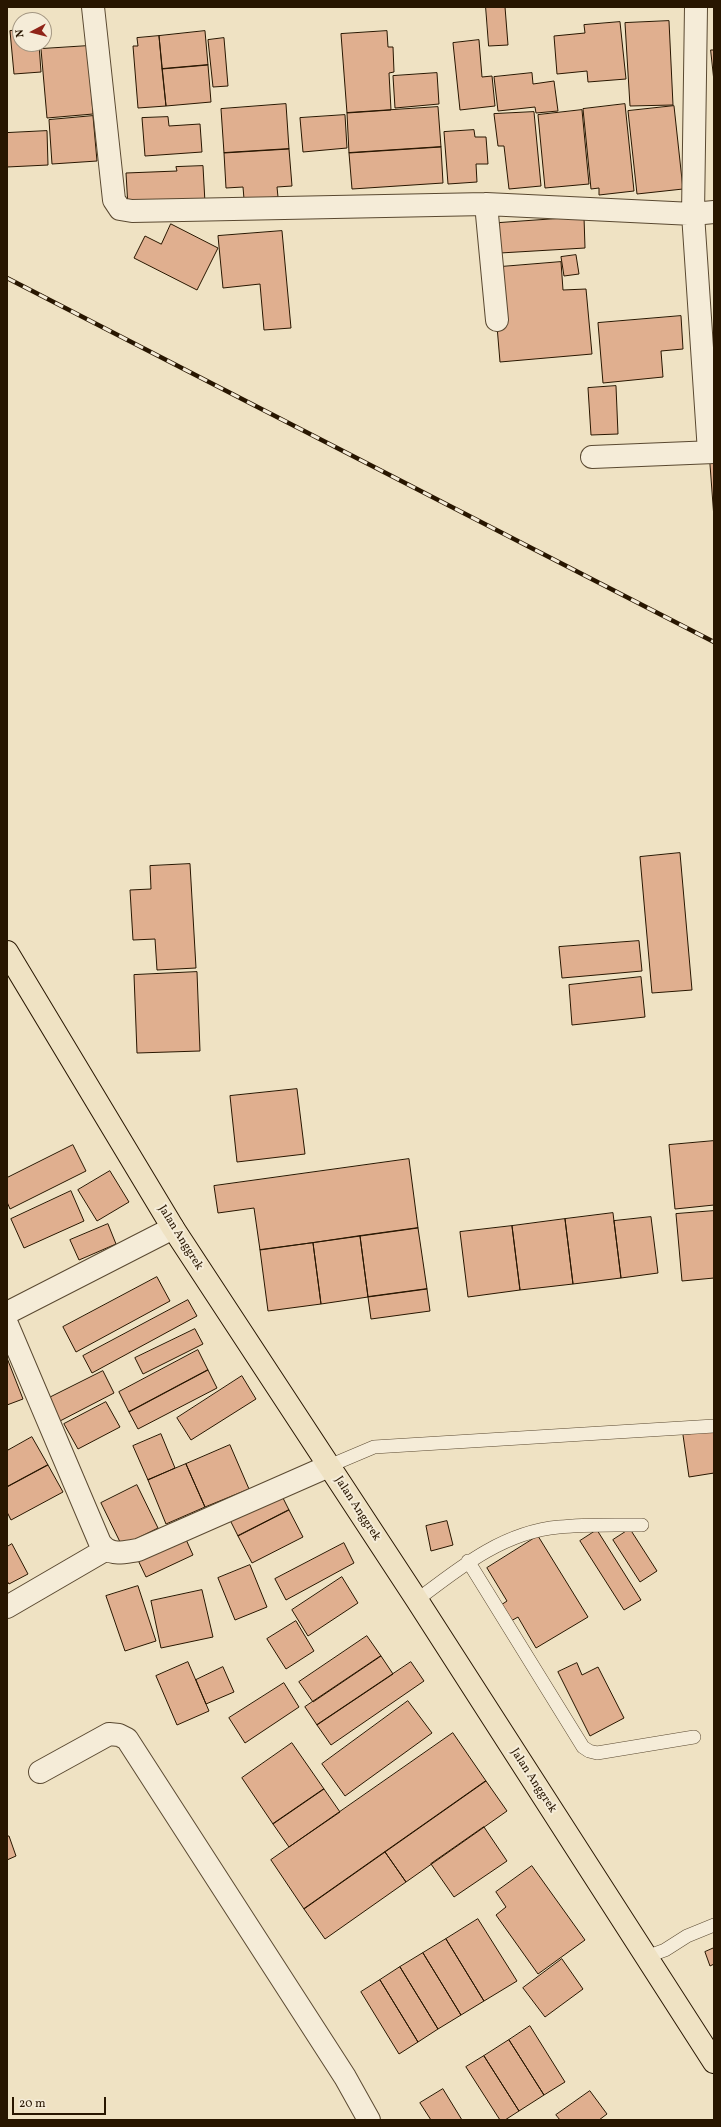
<!DOCTYPE html>
<style>
body{margin:0}
#map{position:relative;width:721px;height:2127px;overflow:hidden;background:#efe2c3;font-family:Vollkorn,serif}
canvas{display:block}
.frame{position:absolute;inset:0;border:8px solid #281600;pointer-events:none}
.north{position:absolute;left:12px;top:12px;width:40px;height:40px;box-sizing:border-box;background:#f5ecd8;border:1px solid #a39682;border-radius:50%;rotate:263deg;font-size:11px;font-weight:700;line-height:16px;text-align:center;color:#281600}
.north::after{content:'';display:block;margin:auto;width:14px;height:18px;background:#8f2418;clip-path:polygon(50% 0,100% 100%,50% 72%,0 100%)}
.scale{position:absolute;left:12px;top:2097px;width:94px;height:18px;box-sizing:border-box;border:2px solid #281600;border-top:0;padding-left:5px;font-size:12px;line-height:14px;white-space:nowrap;color:#281600;-webkit-text-stroke:3px #f5ecd8;paint-order:stroke}
</style>
<div id="map">
<canvas width="721" height="2127"></canvas>
<div class="frame"></div>
<div class="north">N</div>
<div class="scale">20 m</div>
</div>
<script>
const g = document.querySelector('canvas').getContext('2d');
g.lineJoin = 'round';
function fillPath(path, color) { g.fillStyle = color; g.fill(path, 'evenodd'); }
function trace(path, color, width, dash) { g.strokeStyle = color; g.lineWidth = width; g.lineCap = dash ? 'butt' : 'round'; g.setLineDash(dash || []); g.stroke(path); }
function write(font, color, halo, rows, align = 'center') {
  g.font = font + ' Vollkorn,serif'; g.lineWidth = 4; g.setLineDash([]); g.textBaseline = 'middle'; g.strokeStyle = halo; g.fillStyle = color; for (const [text, x, y, turn = 0] of rows) {
    g.save(); g.translate(x, y); g.rotate((+turn || 0) * Math.PI / 180); g.textAlign = isNaN(turn) ? turn : align; if (halo) g.strokeText(text, 0, 0); g.fillText(text, 0, 0); g.restore();
  }
}
const building = new Path2D(`
 M486 7H505L508 45 489 46Z
 M669 21 673 105 630 106 625 23Z
 M620 22 626 79 588 82 587 71 557 74 554 36 585 33 584 25Z
 M20 30V44H39L41 72 14 74 10 31Z
 M205 31 208 65 162 69 159 36Z
 M387 31 388 47H393L394 72 389 73 391 110 347 113 341 34Z
 M159 36 166 106 138 108 133 46H138L137 38Z
 M224 38 228 86 213 87 208 40Z
 M479 40 482 77 492 76 495 106 460 110 453 43Z
 M88 46 93 114 47 118 41 49Z
 M711 50H714V81Z
 M208 65 211 102 166 106 162 69Z
 M437 73 439 104 395 108 393 76Z
 M532 73 533 84 554 81 558 111 536 113 535 107 498 111 494 77Z
 M286 104 289 149 224 153 221 109Z
 M625 104 634 191 599 195V188L591 189 583 109Z
 M674 106 683 189 637 194 628 111Z
 M438 107 441 147 349 153 347 113Z
 M582 110 589 184 545 188 538 115Z
 M534 112 541 186 509 189 504 146H498L494 114Z
 M345 115 347 148 303 152 300 118Z
 M93 116 97 161 52 164 49 120Z
 M168 117 169 126 200 124 202 152 145 156 142 118Z
 M474 130 475 137H486L488 164H476L477 182 448 184 444 132Z
 M47 131 48 165 7 167V133Z
 M441 147 443 183 352 189 349 153Z
 M289 149 292 186 277 187 278 197 244 199 243 187 226 188 224 153Z
 M203 166 205 203 128 207 126 173 177 171 176 167Z
 M584 217 585 248 500 253 499 223Z
 M171 224 218 248 197 290 134 258 145 236 161 244Z
 M282 231 291 328 264 330 260 284 223 288 218 236Z
 M576 255 579 274 564 276 561 257Z
 M561 262 563 290 586 289 592 354 500 362 497 326 500 267Z
 M681 316 683 349 661 351 663 377 603 383 598 323Z
 M616 386 618 434 591 435 588 388Z
 M710 459H714V518Z
 M680 853 692 990 652 993 640 857Z
 M190 864 196 968 157 970 155 939 133 940 130 890 151 889 150 866Z
 M639 941 642 971 562 978 559 947Z
 M197 972 200 1051 137 1053 134 975Z
 M641 977 645 1017 572 1025 569 985Z
 M297 1089 305 1154 237 1162 230 1096Z
 M714 1141V1205L675 1209 669 1145Z
 M73 1145 86 1171 10 1209 7 1202V1178Z
 M409 1159 418 1228 260 1250 254 1208 218 1213 214 1186Z
 M110 1171 129 1202 97 1221 78 1190Z
 M71 1191 84 1221 24 1248 11 1219Z
 M714 1211V1278L682 1281 676 1214Z
 M613 1213 621 1278 573 1284 565 1219Z
 M651 1217 658 1273 621 1278 614 1221Z
 M565 1219 573 1284 520 1290 512 1226Z
 M108 1224 116 1244 79 1260 70 1240Z
 M512 1226 520 1290 468 1297 460 1232Z
 M418 1228 427 1289 368 1297 360 1236Z
 M360 1236 368 1297 321 1304 313 1243Z
 M313 1243 321 1304 268 1311 260 1250Z
 M157 1277 170 1301 76 1352 63 1327Z
 M427 1289 430 1311 371 1319 368 1297Z
 M188 1300 197 1316 92 1373 83 1356Z
 M195 1329 203 1344 143 1374 135 1358Z
 M198 1350 208 1370 129 1412 119 1392Z
 M7 1358 23 1399 7 1405Z
 M208 1370 217 1388 138 1429 129 1412Z
 M103 1371 114 1393 60 1421 49 1398Z
 M242 1376 256 1399 191 1440 177 1418Z
 M106 1402 120 1427 78 1449 64 1424Z
 M714 1431V1473L689 1477 683 1435Z
 M161 1434 175 1468 148 1480 133 1446Z
 M32 1437 48 1465 7 1487V1451Z
 M230 1445 249 1489 205 1507 186 1464Z
 M186 1464 205 1507 166 1524 148 1480Z
 M48 1465 63 1492 11 1520 7 1512V1487Z
 M137 1485 158 1528 122 1546 101 1503Z
 M280 1492 289 1510 238 1536 229 1518Z
 M289 1510 303 1537 252 1563 238 1536Z
 M447 1521 453 1545 431 1551 426 1526Z
 M630 1529 657 1571 640 1582 613 1540Z
 M597 1530 641 1600 624 1610 580 1541Z
 M184 1535 193 1555 146 1577 137 1558Z
 M538 1536 588 1617 536 1648 518 1617 511 1621 501 1605 507 1601 487 1568Z
 M344 1543 354 1563 286 1600 275 1579Z
 M12 1544 28 1574 9 1584 7 1581V1547Z
 M250 1565 267 1607 235 1620 218 1578Z
 M342 1577 358 1603 308 1636 292 1610Z
 M138 1586 156 1641 125 1651 106 1596Z
 M202 1590 213 1637 161 1648 151 1601Z
 M296 1621 314 1651 286 1669 267 1639Z
 M367 1636 381 1656 313 1702 299 1682Z
 M381 1656 393 1674 317 1725 305 1707Z
 M188 1662 209 1711 177 1725 156 1676Z
 M411 1662 424 1681 331 1745 317 1725Z
 M577 1663 582 1675 598 1667 624 1718 590 1736 558 1672Z
 M223 1667 234 1692 206 1704 196 1680Z
 M284 1683 299 1707 245 1743 229 1718Z
 M408 1701 432 1733 345 1796 322 1764Z
 M453 1733 486 1781 304 1909 271 1860Z
 M292 1743 324 1789 273 1824 242 1778Z
 M486 1781 507 1811 406 1882 385 1852Z
 M324 1789 340 1812 289 1847 273 1824Z
 M484 1827 507 1861 454 1897 431 1864Z
 M7 1836H9L16 1856 7 1860Z
 M385 1852 406 1882 325 1939 304 1909Z
 M532 1866 585 1940 538 1974 496 1915 506 1907 496 1892Z
 M478 1919 517 1981 484 2001 446 1939Z
 M446 1939 484 2001 461 2015 423 1953Z
 M714 1948V1964L710 1966 705 1952Z
 M423 1953 461 2015 438 2029 400 1967Z
 M562 1959 583 1989 545 2017 523 1988Z
 M400 1967 438 2029 418 2042 380 1980Z
 M380 1980 418 2042 399 2054 361 1992Z
 M530 2026 565 2082 544 2095 509 2040Z
 M509 2040 544 2095 519 2111 484 2056Z
 M484 2056 519 2111 505 2120H500L466 2067Z
 M443 2089 462 2120H431L420 2103Z
 M590 2091 607 2114 599 2120H560L556 2115Z`);
fillPath(building, '#e0af8f');
trace(building, '#281600', 1);
const lane = new Path2D(`
 M329 1466 374 1447 714 1426
 M468 1561 583 1747 589 1751 597 1753 694 1737
 M417 1600C459 1568 503 1532 559 1527 586 1524 614 1525 642 1525
 M646 1957 665 1950 687 1936 714 1925`);
const street = new Path2D(`
 M93 7 114 200 120 209 132 211 486 204 693 214 714 212
 M696 7 693 214 709 452
 M486 204 497 320
 M592 457 714 452
 M7 1313 173 1228
 M7 1324 100 1543C110 1557 123 1552 138 1550L329 1466
 M7 1607 105 1550
 M40 1772 109 1734 119 1735 127 1739 345 2077 369 2120`);
const highway = new Path2D(`
 M7 952 173 1228 417 1600 714 2062`);
trace(lane, '#5a4931', 14);
trace(street, '#5a4931', 24);
trace(highway, '#281600', 24);
trace(lane, '#f5ecd8', 13);
trace(street, '#f5ecd8', 22);
trace(highway, '#efe2c3', 22);
const rail = new Path2D(`
 M7 278 714 642`);
trace(rail, '#281600', 4.5);
trace(rail, '#f5ecd8', 3, [9]);
write('12px', '#281600', '#f5ecd8', [
 ["Jalan Anggrek",180,1238,58],
 ["Jalan Anggrek",357,1509,57],
 ["Jalan Anggrek",533,1781,57]
]);
</script>
